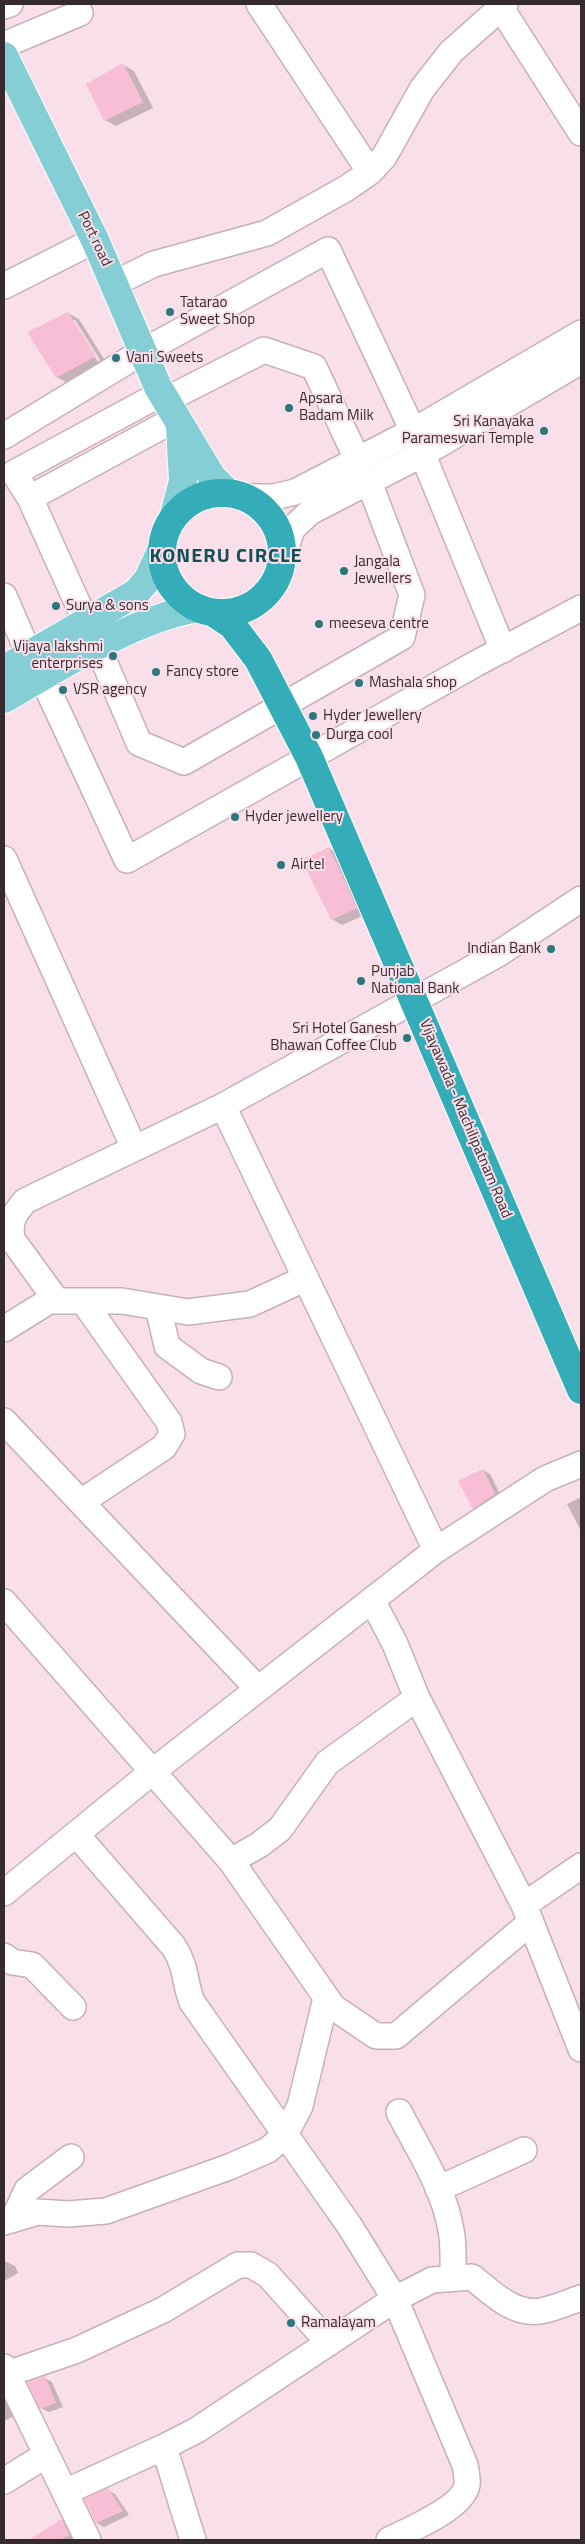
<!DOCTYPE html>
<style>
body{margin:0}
#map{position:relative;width:585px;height:2544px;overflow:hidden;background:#f9dfe9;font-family:"Titillium Web",sans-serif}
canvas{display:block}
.frame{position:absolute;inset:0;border:5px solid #352b2f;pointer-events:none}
</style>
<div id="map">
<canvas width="585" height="2544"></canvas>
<div class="frame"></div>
</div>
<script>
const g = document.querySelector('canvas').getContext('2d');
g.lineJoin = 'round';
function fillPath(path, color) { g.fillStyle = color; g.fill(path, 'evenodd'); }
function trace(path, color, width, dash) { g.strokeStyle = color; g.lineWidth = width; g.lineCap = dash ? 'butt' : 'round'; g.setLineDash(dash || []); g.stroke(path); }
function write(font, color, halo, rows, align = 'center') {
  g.font = font + ' "Titillium Web",sans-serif'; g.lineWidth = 4; g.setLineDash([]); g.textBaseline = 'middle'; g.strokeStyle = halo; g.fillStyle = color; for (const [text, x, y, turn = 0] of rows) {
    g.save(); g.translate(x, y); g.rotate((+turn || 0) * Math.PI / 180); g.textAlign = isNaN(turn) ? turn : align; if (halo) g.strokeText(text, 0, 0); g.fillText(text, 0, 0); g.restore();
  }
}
fillPath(new Path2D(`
 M123 65 134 71 153 108 116 126 105 120Z
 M68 313 79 319 106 362 67 383 57 377ZM72 320H75L100 360 98 362Z
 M329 848 340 855 367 914 342 925 332 919Z
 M483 1470 490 1474 502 1498 481 1512 474 1508Z
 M581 1497V1531L567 1504Z
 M4 2261 15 2266 18 2273 4 2281Z
 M45 2378 52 2382 63 2407 49 2412 41 2408Z
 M4 2387 18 2414 4 2421Z
 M108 2490 115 2494 129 2515 104 2527 97 2523Z
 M62 2520 75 2528 81 2540H31Z`), '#0003');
fillPath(new Path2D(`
 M123 63 143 102 104 121 86 84Z
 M68 312 96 356 56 378 27 332Z
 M329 847 357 908 331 920 302 860Z
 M483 1469 495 1494 473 1509 458 1481Z
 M45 2376 56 2403 40 2409 27 2382Z
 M108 2488 123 2511 96 2523 84 2499Z
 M62 2519 70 2535 59 2540H29Z`), '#f7bed5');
const minor = new Path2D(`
 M259 4 370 172
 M4 6 10 4
 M501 8 581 133
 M4 45 80 13
 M115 283 154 264 267 233 347 188 370 172 384 157 422 89 451 52 505 4
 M4 286 95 240
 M166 400 264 350 314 367 357 459
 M4 436 142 352 328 250 413 431 503 650
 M247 497H274L295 492 413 431 581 333
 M30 498 177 418
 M283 557 292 529 310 512 423 454 581 361
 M4 596 29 654
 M86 622 30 498 14 473 162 393
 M97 645 139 743 184 762 402 637 412 595 369 482
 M42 677 127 860 477 663 581 608
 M4 859 134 1148
 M223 1106 498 954 581 899
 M57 1301 12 1239C9 1221 14 1214 25 1201L223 1106 436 1550
 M158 1307 167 1346 201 1371 219 1377
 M4 1329 49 1301H122L188 1312 250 1304 304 1279
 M4 1421 258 1689
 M81 1502 164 1447 172 1434 169 1422 83 1301
 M4 1602 231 1861 333 2007 376 2036H396L531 1922
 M373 1602 395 1644 417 1698 524 1905 581 2049
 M76 1834 174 1947C187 1968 184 1981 192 2002L349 2225 395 2299 465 2465C466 2471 468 2479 467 2485 463 2508 409 2530 389 2540
 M231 1861 259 1845 280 1829 327 1763 417 1698
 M4 1893 152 1772 436 1550 545 1479 581 1464
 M524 1905 581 1866
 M4 1956 12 1962 32 1965 73 2007
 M399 2112C418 2149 444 2188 451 2230 454 2245 453 2261 453 2277
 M438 2189 524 2150
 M14 2218 27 2190 71 2157
 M4 2222 38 2212 68 2214 106 2211 229 2167 268 2150 285 2135 300 2106 326 1998
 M4 2367 88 2540
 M7 2374 77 2350 163 2310 238 2265H251L268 2275 329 2343
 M164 2447 193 2540
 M4 2481 46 2455
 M65 2492 164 2447 197 2430 395 2299 432 2280 472 2277C491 2292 513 2315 540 2311 554 2309 568 2302 581 2298`);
const major = new Path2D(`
 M4 56 95 240 158 387 212 477 227 492
 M174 515 183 481 180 427
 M4 669 136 593 148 579 161 551
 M4 699C61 666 132 620 197 608`);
const highway = new Path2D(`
 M162 553a60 60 0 1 1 120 0a60 60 0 1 1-120 0Z
 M214 613 232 625 258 659 309 757 581 1390`);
trace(minor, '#c8afb8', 28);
trace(major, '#fff', 30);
trace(highway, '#fff', 30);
trace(minor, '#fff', 25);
trace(major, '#86ced5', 28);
trace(highway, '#35adb9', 28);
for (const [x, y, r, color] of [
 [170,312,5,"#2d767e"],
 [116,358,5,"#2d767e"],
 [289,408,5,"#2d767e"],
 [544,431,5,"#2d767e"],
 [344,571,5,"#2d767e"],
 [56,606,5,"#2d767e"],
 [319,624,5,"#2d767e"],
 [113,656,5,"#2d767e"],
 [156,672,5,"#2d767e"],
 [359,683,5,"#2d767e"],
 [63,690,5,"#2d767e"],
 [313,716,5,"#2d767e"],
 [316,735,5,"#2d767e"],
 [235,817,5,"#2d767e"],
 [281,865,5,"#2d767e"],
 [551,949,5,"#2d767e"],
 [361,981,5,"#2d767e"],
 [407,1038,5,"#2d767e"],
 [291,2323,5,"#2d767e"]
]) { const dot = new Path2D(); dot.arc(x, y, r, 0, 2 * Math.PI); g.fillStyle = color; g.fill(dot); trace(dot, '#f9dfe9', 2); }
write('15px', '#352b2f', '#f9dfe9', [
 ["Port road",94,239,64],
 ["Vijayawada - Machilipatnam Road",465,1119,67]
]);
write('15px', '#352b2f', '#f9dfe9', [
 ["Tatarao",180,303],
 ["Sweet Shop",180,320],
 ["Vani Sweets",126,358],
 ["Apsara",299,399],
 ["Badam Milk",299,416],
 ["Sri Kanayaka",534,422,"right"],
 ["Parameswari Temple",534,439,"right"],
 ["Jangala",354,562],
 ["Jewellers",354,579],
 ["Surya & sons",66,606],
 ["meeseva centre",329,624],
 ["Vijaya lakshmi",103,647,"right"],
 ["enterprises",103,664,"right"],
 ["Fancy store",166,672],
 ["Mashala shop",369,683],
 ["VSR agency",73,690],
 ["Hyder Jewellery",323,716],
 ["Durga cool",326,735],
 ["Hyder jewellery",245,817],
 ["Airtel",291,865],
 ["Indian Bank",541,949,"right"],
 ["Punjab",371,972],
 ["National Bank",371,989],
 ["Sri Hotel Ganesh",397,1029,"right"],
 ["Bhawan Coffee Club",397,1046,"right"],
 ["Ramalayam",301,2323]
], 'left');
g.letterSpacing = '1px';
write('bold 20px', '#135056', '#f9dfe9', [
 ["KONERU CIRCLE",226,557]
]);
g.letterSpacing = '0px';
</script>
